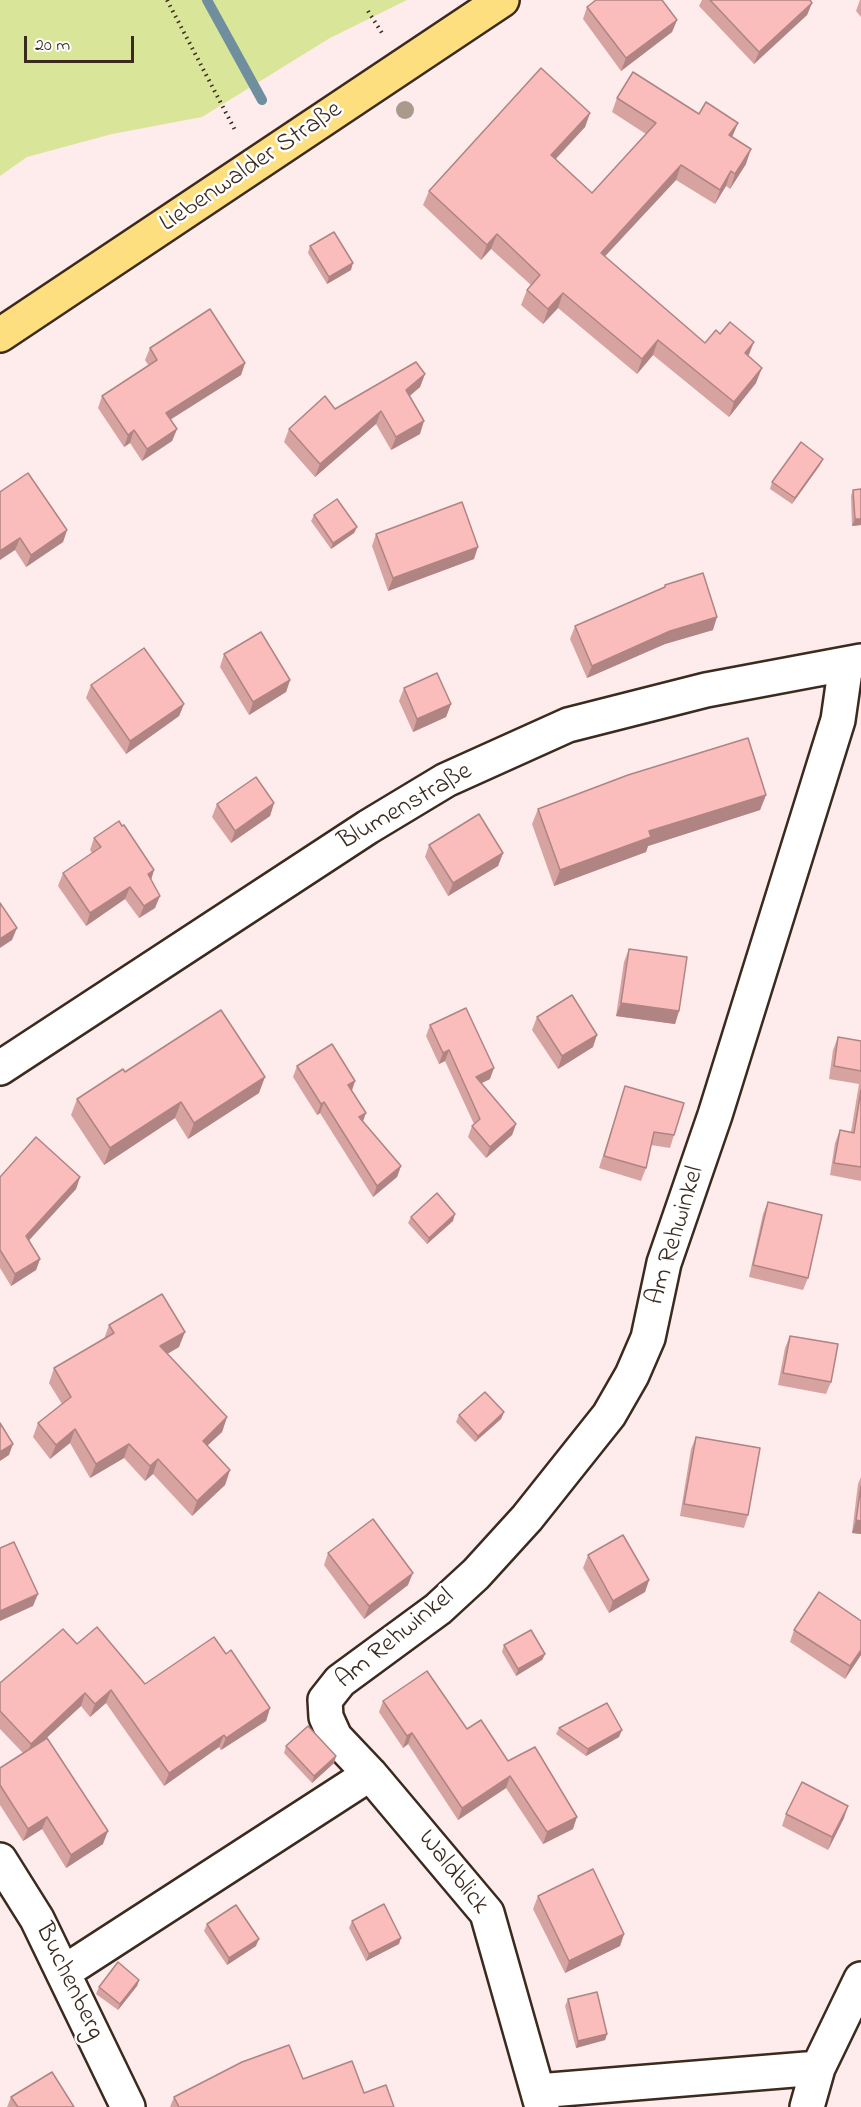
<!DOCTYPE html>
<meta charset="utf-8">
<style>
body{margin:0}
#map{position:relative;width:861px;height:2107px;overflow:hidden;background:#feebeb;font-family:"Indie Flower",sans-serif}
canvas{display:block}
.scale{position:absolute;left:24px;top:36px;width:110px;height:27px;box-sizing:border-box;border:3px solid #3b2a1e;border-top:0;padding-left:8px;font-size:18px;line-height:21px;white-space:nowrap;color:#3b2a1e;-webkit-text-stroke:4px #fff;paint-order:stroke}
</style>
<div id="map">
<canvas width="861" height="2107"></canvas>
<div class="scale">20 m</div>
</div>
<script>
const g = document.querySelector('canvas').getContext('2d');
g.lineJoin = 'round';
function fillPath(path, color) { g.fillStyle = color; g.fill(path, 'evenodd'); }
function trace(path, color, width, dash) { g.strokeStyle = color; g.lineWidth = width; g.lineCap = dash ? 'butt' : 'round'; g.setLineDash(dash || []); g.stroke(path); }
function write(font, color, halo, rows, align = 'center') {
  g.font = font + ' "Indie Flower",sans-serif'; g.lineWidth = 5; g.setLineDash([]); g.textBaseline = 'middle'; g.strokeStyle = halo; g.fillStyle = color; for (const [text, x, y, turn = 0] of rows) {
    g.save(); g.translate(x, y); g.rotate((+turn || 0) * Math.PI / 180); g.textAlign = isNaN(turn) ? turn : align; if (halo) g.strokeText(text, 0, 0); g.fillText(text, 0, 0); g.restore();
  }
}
fillPath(new Path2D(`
 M0 0H407L330 38 202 117 112 134 27 157 0 176Z`), '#d9e699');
trace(new Path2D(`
 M207 0 262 100`), '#6f8e9e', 10);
const minor = new Path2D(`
 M0 1068 368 827 446 780 568 725 706 690 861 661
 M0 1860 37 1919 128 2107
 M64 1972 370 1774
 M538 2091 818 2068
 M542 2107 487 1913 370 1774 335 1737 326 1717 325 1700 340 1681 438 1609 476 1574 527 1518 609 1415 632 1375 648 1338 664 1263 715 1115 838 720 846 664
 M807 2107 818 2068 861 1979`);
const major = new Path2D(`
 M0 335 502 0`);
trace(minor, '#3b2a1e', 38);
trace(major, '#3b2a1e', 38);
trace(new Path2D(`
 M167 0 236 132
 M368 11 382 33`), '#3b2a1e', 4, [1.5, 4.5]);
trace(minor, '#fff', 33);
trace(major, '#fedf80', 33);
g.fillStyle = '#a89b8b';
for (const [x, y] of [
 [405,110]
]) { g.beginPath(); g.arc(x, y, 9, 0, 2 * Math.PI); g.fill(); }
fillPath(new Path2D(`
 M702 0H810L812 3 807 15 754 64 699 6Z
 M860 0H861V17L856 11Z
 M587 7 677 20 672 32 621 71 583 19Z
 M617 98 699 114 738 123 732 137 746 164 730 189 726 186 715 204 676 180 605 256 705 343 748 357 756 383 729 417 653 355 637 374 558 308 543 324 521 305 527 290 531 285 491 249 481 260 423 205 429 191 590 113 585 127 556 159 592 193 646 134 612 112Z
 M310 246 351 270 327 284 308 253Z
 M150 348 245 363 241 375 170 419 177 429 172 441 142 461 130 443 124 447 98 408 102 396 149 366 145 360Z
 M425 374 420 387 410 396 420 434 391 450 376 424 315 477 284 442 289 429 335 409Z
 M820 465 792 504 770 489 772 482Z
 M861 489V525L852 526 851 496 853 490Z
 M0 492 67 530 63 542 26 567 15 550Z
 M314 515 357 527 354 533 331 549 311 521Z
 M376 534 474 559 388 591 372 546Z
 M665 585 713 630 665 644 587 678 570 639 575 626 664 588Z
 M224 654 290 680 286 692 249 715 220 667Z
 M91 685 184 704 179 716 126 754 86 698Z
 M404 688 451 704 446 717 413 732 399 701Z
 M766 795 760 810 648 846 646 852 554 886 532 824 538 809Z
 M274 803 270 816 231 843 212 817 217 804Z
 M122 826 154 870 151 880 155 908 139 918 125 899 86 926 58 886 63 873 92 853 90 850 94 838Z
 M429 845 503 853 498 866 448 896 425 857Z
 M629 949 679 1011 675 1024 616 1016 624 962Z
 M537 1017 593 1047 558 1069 532 1030Z
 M430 1025 490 1079 481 1083 516 1124 512 1135 486 1158 468 1137 472 1126 474 1124 445 1061 439 1064 426 1036Z
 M838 1037 861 1041V1181L830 1175 835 1143 840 1130 851 1132 859 1084 829 1079 833 1050Z
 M297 1066 355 1081 352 1091 363 1121 401 1166 397 1177 373 1197 320 1113 317 1115 293 1077Z
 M125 1072 259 1093 188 1139 175 1118 104 1165 71 1115 77 1099Z
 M625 1086 674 1135 670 1148 651 1145 646 1168 641 1181 599 1168Z
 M0 1177H80L76 1189 29 1240 40 1259 36 1270 11 1286 0 1268Z
 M768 1202 808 1278 803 1290 749 1277 763 1214Z
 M411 1217 453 1221 427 1244 408 1223Z
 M109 1325 179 1347 167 1354 227 1417 222 1432 207 1446 230 1470 225 1485 192 1516 153 1474 145 1481 124 1458 90 1478 70 1443 50 1459 33 1437 38 1423 62 1404 49 1383 54 1368 104 1339Z
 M790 1336 831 1382 826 1394 778 1385 785 1348Z
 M504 1412 501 1419 475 1442 456 1422 459 1415Z
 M696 1437 748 1515 744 1528 680 1516 691 1449Z
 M861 1477V1534L852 1533 858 1484Z
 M328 1553 408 1585 364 1619 324 1565Z
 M588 1555 649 1580 645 1592 609 1613 583 1568Z
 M861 1621V1655L845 1679 790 1642 794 1630Z
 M77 1644 145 1684 226 1654 270 1708 266 1721 221 1750 219 1747 164 1786 106 1703 90 1717 81 1706 46 1738 103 1844 66 1868 42 1829 23 1841 0 1805V1768L23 1753 0 1729V1683Z
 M504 1645 545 1654 542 1660 516 1676 502 1652Z
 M383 1701 467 1729 508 1761 573 1829 543 1844 506 1788 458 1820 408 1744 403 1748 379 1712Z
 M559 1728 619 1737 586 1756 556 1734Z
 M286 1746 336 1756 334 1763 312 1783 284 1753Z
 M786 1814 844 1818 828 1850 782 1826Z
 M538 1896 624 1934 620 1946 565 1973 533 1909Z
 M352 1921 399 1944 366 1961 349 1928Z
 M207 1924 256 1946 227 1965 204 1931Z
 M139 1980 137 1986 118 2010 96 1994 99 1987Z
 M568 1999 607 2034 605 2040 576 2048 565 2006Z
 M303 2079 364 2093 394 2107H170L174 2097Z
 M11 2097 74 2107H7Z`), '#d7a3a1');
fillPath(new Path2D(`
 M812 3 807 15 754 64 759 52Z
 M677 20 672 32 621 71 626 58Z
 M590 113 585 127 546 169 551 155Z
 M738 123 732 137 729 135Z
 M751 149 746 164 730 189 735 174Z
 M681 165 676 180 595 267 601 253Z
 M731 171 726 186 715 204 720 190Z
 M497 234 491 249 481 260 487 245Z
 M353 263 351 270 327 284 329 277Z
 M563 293 558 308 543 324 548 309Z
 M658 340 653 355 637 374 642 359Z
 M754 342 748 357 745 353Z
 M245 363 241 375 162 425 166 413Z
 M762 368 756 383 729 417 734 402Z
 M425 374 420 387 402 402 406 390Z
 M381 411 376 424 315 477 320 464Z
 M424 421 420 434 391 450 396 437Z
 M177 429 172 441 142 461 147 449Z
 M134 430 130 443 124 447 128 435Z
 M823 459 820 465 792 504 795 498Z
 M855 519H861V525L852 526Z
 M357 527 354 533 331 549 333 543Z
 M67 530 63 542 26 567 31 555Z
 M20 538 15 550 0 560V551Z
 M478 547 474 559 388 591 393 578Z
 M717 617 713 630 665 644 587 678 592 666 670 631Z
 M290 680 286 692 249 715 253 702Z
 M184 704 179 716 126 754 130 741Z
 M451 704 446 717 413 732 417 719Z
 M766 795 760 810 648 846 646 852 554 886 560 870 649 831Z
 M274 803 270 816 231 843 235 831Z
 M503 853 498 866 448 896 453 883Z
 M154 870 150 883 148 874Z
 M130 887 125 899 86 926 90 913Z
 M160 896 155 908 139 918 144 906Z
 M17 928 12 940 0 948V939Z
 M621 1003 679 1011 675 1024 616 1016Z
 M597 1035 593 1047 558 1069 562 1056Z
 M449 1050 445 1061 439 1064 443 1053Z
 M494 1068 490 1079 472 1088 476 1077Z
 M265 1077 259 1093 188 1139 194 1123Z
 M355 1081 351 1092 348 1085Z
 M181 1102 175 1118 104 1165 110 1148Z
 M324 1102 320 1113 317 1115 321 1104Z
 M366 1113 362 1124 359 1117Z
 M516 1124 512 1135 486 1158 490 1147Z
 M401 1166 397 1177 373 1197 377 1186Z
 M80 1177 76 1189 22 1248 26 1236Z
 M455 1214 453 1221 427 1244 429 1238Z
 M40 1259 36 1270 11 1286 15 1274Z
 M185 1332 179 1347 155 1361 160 1346Z
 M504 1412 501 1419 475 1442 478 1436Z
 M227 1417 222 1432 197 1455 203 1441Z
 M75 1429 70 1443 50 1459 56 1445Z
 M13 1444 9 1455 0 1461V1452Z
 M129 1444 124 1458 90 1478 96 1464Z
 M158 1459 153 1474 145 1481 150 1466Z
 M230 1470 225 1485 192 1516 197 1501Z
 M856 1520 861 1521V1534L852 1533Z
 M413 1573 408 1585 364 1619 369 1606Z
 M649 1580 645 1592 609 1613 613 1601Z
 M38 1594 33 1606 0 1621V1611Z
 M861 1650V1655L845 1679 850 1666Z
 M545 1654 542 1660 516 1676 518 1669Z
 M111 1690 106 1703 90 1717 95 1704Z
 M85 1693 81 1706 26 1757 31 1744Z
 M270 1708 266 1721 221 1750 226 1738Z
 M622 1730 619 1737 586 1756 588 1749Z
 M412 1733 408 1744 403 1748 407 1736Z
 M224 1735 219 1747 164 1786 169 1773Z
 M336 1756 334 1763 312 1783 314 1776Z
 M510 1776 506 1788 458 1820 462 1808Z
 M848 1806 844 1818 828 1850 832 1837Z
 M47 1817 42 1829 23 1841 28 1829Z
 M577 1817 573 1829 543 1844 547 1832Z
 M108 1831 103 1844 66 1868 71 1855Z
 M624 1934 620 1946 565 1973 569 1961Z
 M401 1938 399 1944 366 1961 369 1954Z
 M259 1939 256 1946 227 1965 229 1958Z
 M139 1980 137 1986 118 2010 120 2004Z
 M607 2034 605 2040 576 2048 578 2041Z`), '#af8483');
const building = new Path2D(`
 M596 0H662L677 20 626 58 587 7Z
 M710 0H810L812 3 759 52Z
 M541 68 590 113 551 155 592 193 656 123 617 98 633 72 699 114 706 102 738 123 729 135 751 149 735 174 731 171 720 190 681 165 601 253 705 343 716 330 720 334 730 322 754 342 745 353 762 368 734 402 658 340 642 359 563 293 548 309 527 290 540 275 497 234 487 245 429 191Z
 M334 232 353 263 329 277 310 246Z
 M210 309 245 363 166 413 177 429 147 449 134 430 128 435 102 396 157 360 150 348Z
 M416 362 425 374 406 390 424 421 396 437 381 411 320 464 289 429 325 396 335 409Z
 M801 442 823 459 795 498 772 482Z
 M28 473 67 530 31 555 20 538 0 551V492Z
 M861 489V519H855L853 490Z
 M337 499 357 527 333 543 314 515Z
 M462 502 478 547 393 578 376 534Z
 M703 573 717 617 670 631 592 666 575 626 665 587V585Z
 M261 632 290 680 253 702 224 654Z
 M144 648 184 704 130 741 91 685Z
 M437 673 451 704 417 719 404 688Z
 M748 738 766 795 649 831 651 837 560 870 538 809 628 775Z
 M256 777 274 803 235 831 217 804Z
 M479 814 503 853 453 883 429 845Z
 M119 821 122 826 124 825 154 870 148 874 160 896 144 906 130 887 90 913 63 873 101 847 94 838Z
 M0 903 17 928 0 939Z
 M629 949 687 957 679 1011 621 1003Z
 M572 995 597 1035 562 1056 537 1017Z
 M466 1008 494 1068 476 1077 516 1124 490 1147 472 1126 480 1119 449 1050 443 1053 430 1025Z
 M221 1010 265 1077 194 1123 181 1102 110 1148 77 1099 123 1069 125 1072Z
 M838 1037 861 1041V1071L834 1066Z
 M332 1044 355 1081 348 1085 366 1113 359 1117 401 1166 377 1186 324 1102 321 1104 297 1066Z
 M625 1086 684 1103 674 1135 654 1132 646 1168 604 1156Z
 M861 1090V1167L834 1163 840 1130 854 1133Z
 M36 1137 80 1177 26 1236 40 1259 15 1274 0 1250V1177Z
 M437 1193 455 1214 429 1238 411 1217Z
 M768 1202 822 1215 808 1278 753 1265Z
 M162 1294 185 1332 160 1346 227 1417 203 1441 230 1470 197 1501 158 1459 150 1466 129 1444 96 1464 75 1429 56 1445 38 1423 71 1397 54 1368 114 1333 109 1325Z
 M790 1336 838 1344 831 1382 783 1373Z
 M485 1392 504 1412 478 1436 459 1415Z
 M0 1423 13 1444 0 1452Z
 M696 1437 760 1448 748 1515 684 1504Z
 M861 1486V1521L856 1520Z
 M373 1519 413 1573 369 1606 328 1553Z
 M623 1535 649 1580 613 1601 588 1555Z
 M14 1542 38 1594 0 1611V1548Z
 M819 1592 861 1621V1650L850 1666 794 1630Z
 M97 1627 145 1684 214 1637 226 1654 231 1650 270 1708 226 1738 224 1735 169 1773 111 1690 95 1704 85 1693 31 1744 0 1711V1683L63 1629 77 1644Z
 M531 1630 545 1654 518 1669 504 1645Z
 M427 1671 467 1729 481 1720 508 1761 535 1747 577 1817 547 1832 510 1776 462 1808 412 1733 407 1736 383 1701Z
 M607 1703 622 1730 588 1749 559 1728Z
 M308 1726 336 1756 314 1776 286 1746Z
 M47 1738 108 1831 71 1855 47 1817 28 1829 0 1785V1768Z
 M802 1782 848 1806 832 1837 786 1814Z
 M593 1869 624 1934 569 1961 538 1896Z
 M384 1904 401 1938 369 1954 352 1921Z
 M236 1905 259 1939 229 1958 207 1924Z
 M118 1962 139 1980 120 2004 99 1987Z
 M597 1992 607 2034 578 2041 568 1999Z
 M289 2045 303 2079 352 2061 364 2093 386 2085 394 2107H179L174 2097 242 2062Z
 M52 2072 74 2107H18L11 2097Z`);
fillPath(building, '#fabdbb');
trace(building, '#af8483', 1.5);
write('26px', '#3b2a1e', '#fff', [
 ["Liebenwalder Straße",252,168,-34],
 ["Blumenstraße",406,808,-30],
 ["Am Rehwinkel",677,1236,-73],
 ["Am Rehwinkel",396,1640,-39],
 ["Waldblick",452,1873,52],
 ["Buchenberg",68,1982,64]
]);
</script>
